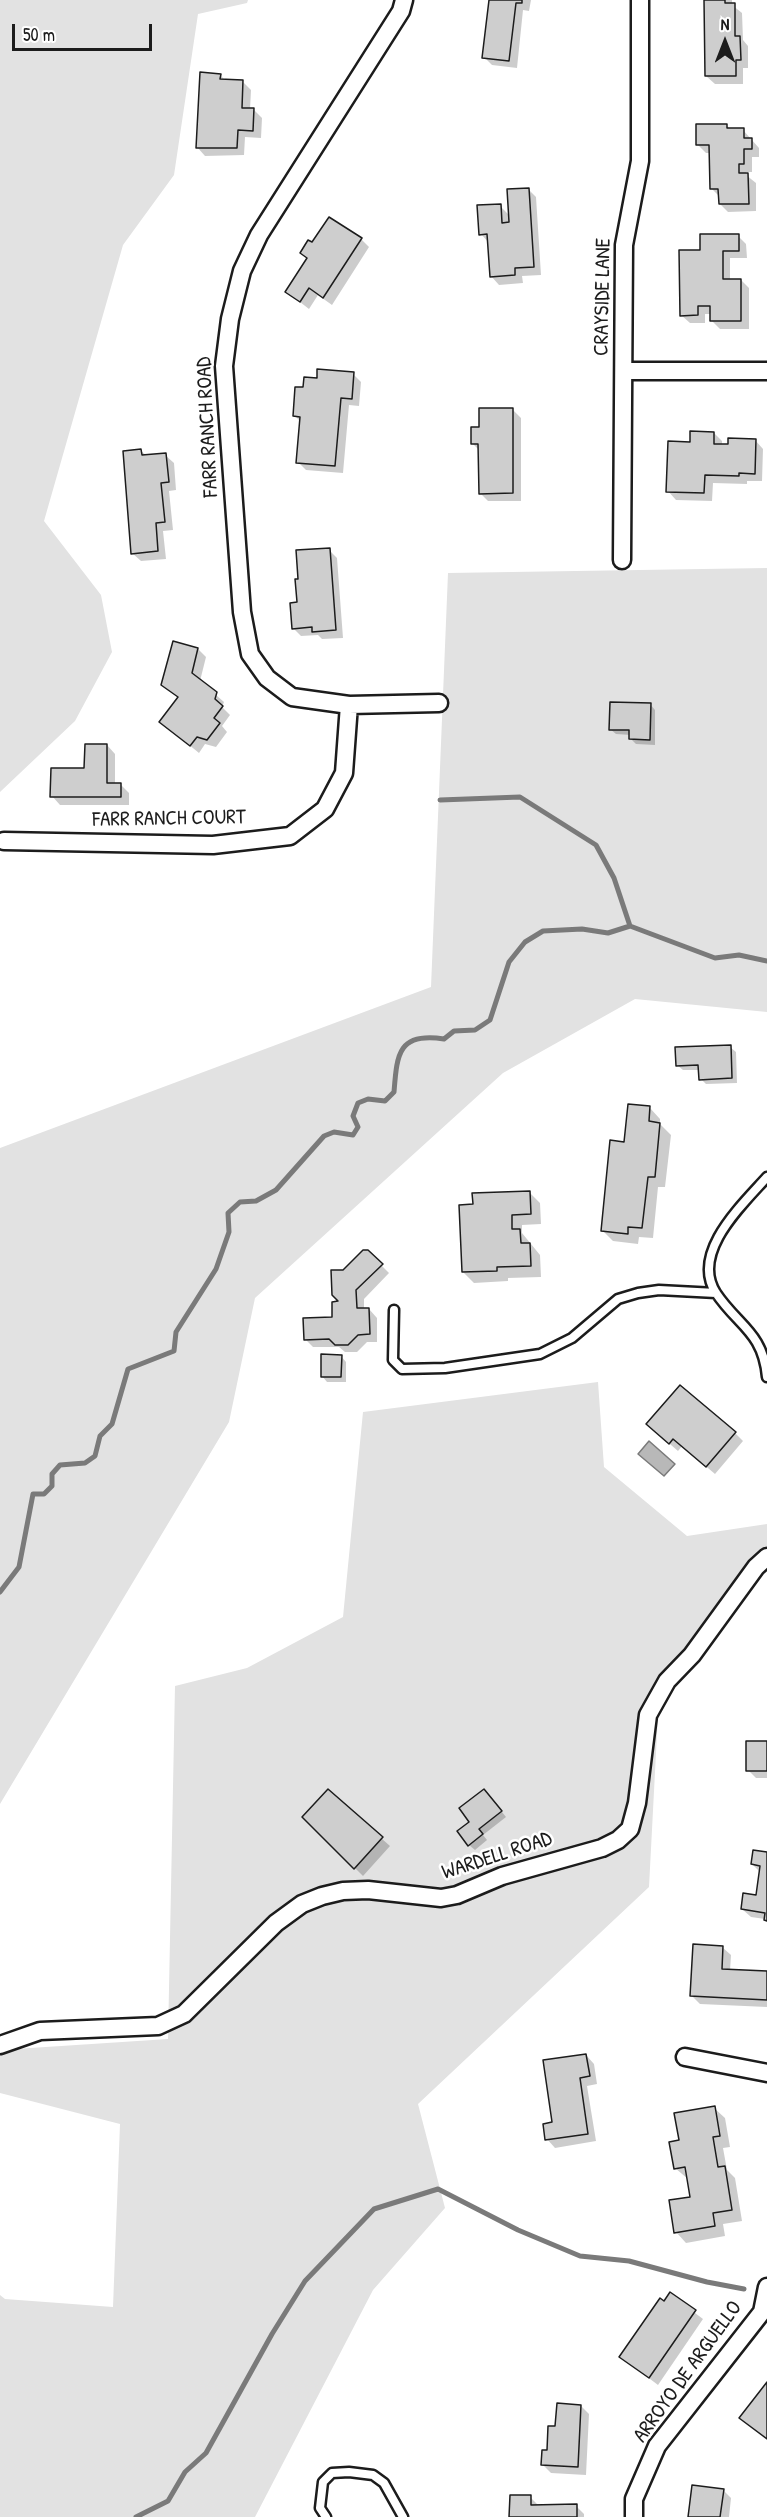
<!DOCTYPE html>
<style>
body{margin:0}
#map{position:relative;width:767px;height:2517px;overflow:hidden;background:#fff;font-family:"Patrick Hand",sans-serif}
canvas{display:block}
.north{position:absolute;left:695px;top:12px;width:60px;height:60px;-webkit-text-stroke:4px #fff;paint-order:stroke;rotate:0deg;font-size:16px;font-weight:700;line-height:24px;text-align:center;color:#1c1c1c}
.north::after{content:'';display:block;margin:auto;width:21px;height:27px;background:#1c1c1c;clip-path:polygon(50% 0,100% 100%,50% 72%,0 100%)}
.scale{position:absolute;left:12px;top:24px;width:140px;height:27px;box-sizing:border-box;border:3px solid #1c1c1c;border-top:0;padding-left:8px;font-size:18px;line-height:21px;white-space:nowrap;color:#1c1c1c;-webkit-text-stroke:4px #fff;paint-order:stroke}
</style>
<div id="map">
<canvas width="767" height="2517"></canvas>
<div class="north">N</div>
<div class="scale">50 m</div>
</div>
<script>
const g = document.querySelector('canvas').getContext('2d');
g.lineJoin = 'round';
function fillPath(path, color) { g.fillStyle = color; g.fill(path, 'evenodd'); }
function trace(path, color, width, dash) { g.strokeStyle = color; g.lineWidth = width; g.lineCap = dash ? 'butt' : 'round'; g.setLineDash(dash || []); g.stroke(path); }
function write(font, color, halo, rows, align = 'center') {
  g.font = font + ' "Patrick Hand",sans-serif'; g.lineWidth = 5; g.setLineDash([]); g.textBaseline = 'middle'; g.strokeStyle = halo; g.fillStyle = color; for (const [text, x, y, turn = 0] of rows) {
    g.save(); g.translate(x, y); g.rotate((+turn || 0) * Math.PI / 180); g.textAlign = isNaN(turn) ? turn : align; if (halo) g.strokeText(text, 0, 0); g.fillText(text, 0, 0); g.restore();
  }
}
fillPath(new Path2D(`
 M0 0H248L247 3 198 14 174 175 123 245 44 521 101 595 112 652 75 721 0 792Z
 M767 568V1012L635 999 503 1073 255 1298 229 1422 0 1804V1148L431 987 448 573Z
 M598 1382 604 1467 687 1536 767 1524V1546C728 1587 699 1635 660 1676L649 1887 418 2104 445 2208 373 2290 255 2517H0V2295L5 2299 113 2307 120 2124 0 2093V2050L168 2039 175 1686 247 1668 343 1617 363 1412Z`), '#e2e2e2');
const water = new Path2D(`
 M649 1441 675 1464 664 1476 638 1454Z`);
fillPath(water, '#b8b8b8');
trace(water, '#7a7a7a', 1.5);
fillPath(new Path2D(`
 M490 0H531L529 11 523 10 517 68 492 65 484 57Z
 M705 0H732V5L742 13 743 40 748 46V68H743V84H715L706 76Z
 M220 75 226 81 243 82 251 90 250 110H254L262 118 261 138 245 137 244 155 205 156 197 147Z
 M726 125 731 130H743L759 148V157H752V172H746V175L756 183V211L728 212 720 204V197L711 188V153H706L698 145Z
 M528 189 536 197 541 275 522 276 523 283 499 285 491 276 489 243 481 234 500 206 510 216Z
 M738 236 746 244 747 258H730V280H741L749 288V329H720L712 321V314H705V323H690L681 315 702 252Z
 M361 239 369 247 332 305 318 295 309 309 287 292 308 259 301 252 313 244Z
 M353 374 361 382 359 406 349 405 343 473 306 470 298 462 301 422 294 415 304 389 318 380Z
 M512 409 521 418V501H488L480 493V451L472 443 481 429Z
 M714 433 722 441V445L755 440 763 449 762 481H747V484L713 483 712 501 676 500 668 491 692 443Z
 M140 450 147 456 165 455 174 463 176 490 169 491 173 530 163 531 166 559 141 561 132 553Z
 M329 550 337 558 343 638 322 639 318 635 301 636 293 628 300 580Z
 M198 649 206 657 200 681 224 702 222 707 230 715 222 726 227 732 216 747 205 744 199 753 161 722 179 698 163 684Z
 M650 704 655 710V745L636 744 631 739V735L616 734 610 729Z
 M107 745 115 754V785H121L129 793V805H60L52 796 86 769Z
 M730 1047 736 1052 737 1083 706 1084 701 1079 700 1070H683L677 1065Z
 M650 1108 660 1119V1124L671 1135 665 1187H658L653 1238 639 1237 638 1244 613 1241 602 1230 626 1143Z
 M529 1192 540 1203 541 1224 522 1225V1233L540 1255 541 1277 508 1278V1281L474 1283 463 1272 474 1206Z
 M368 1252 389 1273 364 1299V1310L369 1309 377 1318V1342H367L357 1352H345L339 1347H313L305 1339 334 1318 341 1303 344 1271Z
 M341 1356 346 1362V1382H327L322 1376Z
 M656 1432 735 1433 743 1441 715 1474 682 1446 678 1451Z
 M767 1742V1778H756L748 1770Z
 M328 1791 390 1846 363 1876 304 1817Z
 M489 1796 506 1817 483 1835 487 1840 475 1850 469 1845 472 1822Z
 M767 1854V1922L765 1919 751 1917 742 1909 757 1897 760 1872 752 1864Z
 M722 1947 731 1955 730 1971 767 1973V2007L700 2004 691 1995Z
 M586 2055 594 2064 597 2084 587 2086 596 2141 555 2148 547 2139Z
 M714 2108 725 2118 730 2147 723 2148 727 2170 735 2178 742 2221 723 2224 725 2236 686 2243 676 2232 692 2198 688 2179 675 2168 680 2142Z
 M670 2294 703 2319 658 2385 621 2357Z
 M581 2406 589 2414 586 2475 551 2473 543 2465 557 2428Z
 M723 2490 731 2498 729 2517H690Z
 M530 2497 538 2505 576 2506 584 2514V2517H511Z`), '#0003');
trace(new Path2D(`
 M440 800 520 797 596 845 614 878 630 926
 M0 1592 19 1567 33 1494H44L52 1486V1474L60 1465 85 1463 95 1456 100 1436 112 1424 128 1369 174 1351 176 1332 216 1269 229 1232 228 1213 240 1202 256 1201 276 1190 324 1136 334 1132 353 1135 358 1127 353 1116 358 1103 368 1099 385 1101 394 1092C397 1054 398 1032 444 1039L454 1031 475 1030 490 1020 509 962 525 942 543 931 582 929 608 933 630 926 715 958 739 955 767 961
 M136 2517 168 2501 185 2472 206 2453 272 2334 305 2281 374 2209 438 2189 518 2230 580 2256 629 2261 707 2282 744 2289`), '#7a7a7a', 5);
const building = new Path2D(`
 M489 0H522V3H516L509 61 482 58Z
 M704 0H725V3H735V36H740L741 60H736V76H705Z
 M200 72 221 74 220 79 243 80 242 108H254L253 131 238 130 237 148H196Z
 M696 124H727V128H744V138H752V149H744V164H739V173H748L749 204H719L718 189H710L709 145H696Z
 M529 188 534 267 515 268V275L490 277 487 234 479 235 477 205 501 204 502 223 509 222 507 189Z
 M329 217 362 238 323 298 309 288 300 302 285 292 307 258 300 253 308 240 312 242Z
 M700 234H739V251H723V279H741V321H710V306H698V315L680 316 679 250H700Z
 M317 369 354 372 352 399 341 398 335 466 296 463 300 417 293 416 295 387H303L304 377 317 378Z
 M479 408H513V493L479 494 478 444H471V427H479Z
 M690 431 714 432V444H728V438L756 439 755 474 739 473V476L705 475 704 493 666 492 668 441 690 442Z
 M141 449 142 455 166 453 169 482 161 483 165 522 156 523 158 551 131 554 123 451Z
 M330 548 336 630 312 632V627L292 629 290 603 297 602 295 579H298L296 550Z
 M173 641 198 648 192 673 217 692 215 699 223 706 214 718 220 723 207 740 197 737 190 746 159 722 178 697 161 685Z
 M610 702 651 703 650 740 629 739V730H609Z
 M85 744H107V783H121V797H50L51 768H84Z
 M731 1045 732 1078 699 1080 698 1065 676 1066 675 1047Z
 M628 1104 650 1106 649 1121 660 1123 655 1177H648L642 1228 628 1227V1234L601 1231 610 1140 624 1142Z
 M530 1191 531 1214 512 1215V1229H520L521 1243H530L531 1266 497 1267V1271L462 1272 459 1205 473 1204 472 1193Z
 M363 1250H368L383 1264 356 1290 357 1308H369L370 1334 358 1335 348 1345H335L329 1339 304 1340 303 1318 332 1317V1302L338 1301 332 1295 331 1270H343Z
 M321 1354 342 1355 341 1377H321Z
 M680 1385 736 1432 706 1467 673 1439 669 1444 646 1424Z
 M746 1741H767V1771H746Z
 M328 1789 383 1837 354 1869 302 1817Z
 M484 1789 502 1811 479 1829 483 1834 468 1846 457 1831 469 1822 459 1808Z
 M753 1850 767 1852V1921L764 1920 765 1913 741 1909 743 1893 756 1895 760 1866 751 1864Z
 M693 1944 723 1946 722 1969 767 1971V2000L690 1996Z
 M586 2054 590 2076 580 2078 588 2134 545 2140 543 2124 552 2122 543 2060Z
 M715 2106 720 2136 713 2137 718 2167 725 2166 732 2210 713 2213 715 2226 674 2233 669 2200 690 2197 685 2167 674 2169 669 2142 679 2140 674 2113Z
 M670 2292 696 2310 649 2378 619 2357 660 2298 664 2301Z
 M767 2382V2439L739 2418Z
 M557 2403 581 2405 578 2467 541 2465 542 2450H547L548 2426H555Z
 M692 2485 724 2489 720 2517H688Z
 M510 2495H531V2505L577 2504V2517H509Z`);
fillPath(building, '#cecece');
trace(building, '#1c1c1c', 1.5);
const service = new Path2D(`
 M767 1177C742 1205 690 1253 716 1293 738 1326 763 1332 767 1377
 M394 1310 393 1360 402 1369 445 1368 540 1354 572 1338 618 1299 638 1293 659 1290 716 1293
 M326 2517 320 2508 323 2482 332 2473 349 2472 373 2475 384 2483 403 2517`);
const minor = new Path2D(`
 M404 0 401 11 259 235 242 271 230 319 224 366 242 612 250 654 267 678 292 697 349 705 439 703
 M624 371H767
 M622 560 624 245 640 161V0
 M4 841 213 845 290 836 325 809 344 773 349 705
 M0 2045 40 2031 158 2026 184 2014 276 1923 302 1904 322 1896 343 1891 368 1890 441 1898 457 1895 502 1876 602 1848 618 1840 630 1829 637 1803 648 1715 667 1681 692 1655 756 1567 767 1557
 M685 2057 767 2073
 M634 2517V2499L657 2446 762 2312 767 2287`);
trace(service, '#1c1c1c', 13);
trace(minor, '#1c1c1c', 21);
trace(service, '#fff', 8);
trace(minor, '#fff', 16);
write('21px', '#1c1c1c', '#fff', [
 ["CRAYSIDE LANE",603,297,-89],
 ["FARR RANCH ROAD",208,427,-93],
 ["FARR RANCH COURT",169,819,-1],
 ["WARDELL ROAD",497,1856,-18],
 ["ARROYO DE ARGUELLO",688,2372,-54]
]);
</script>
